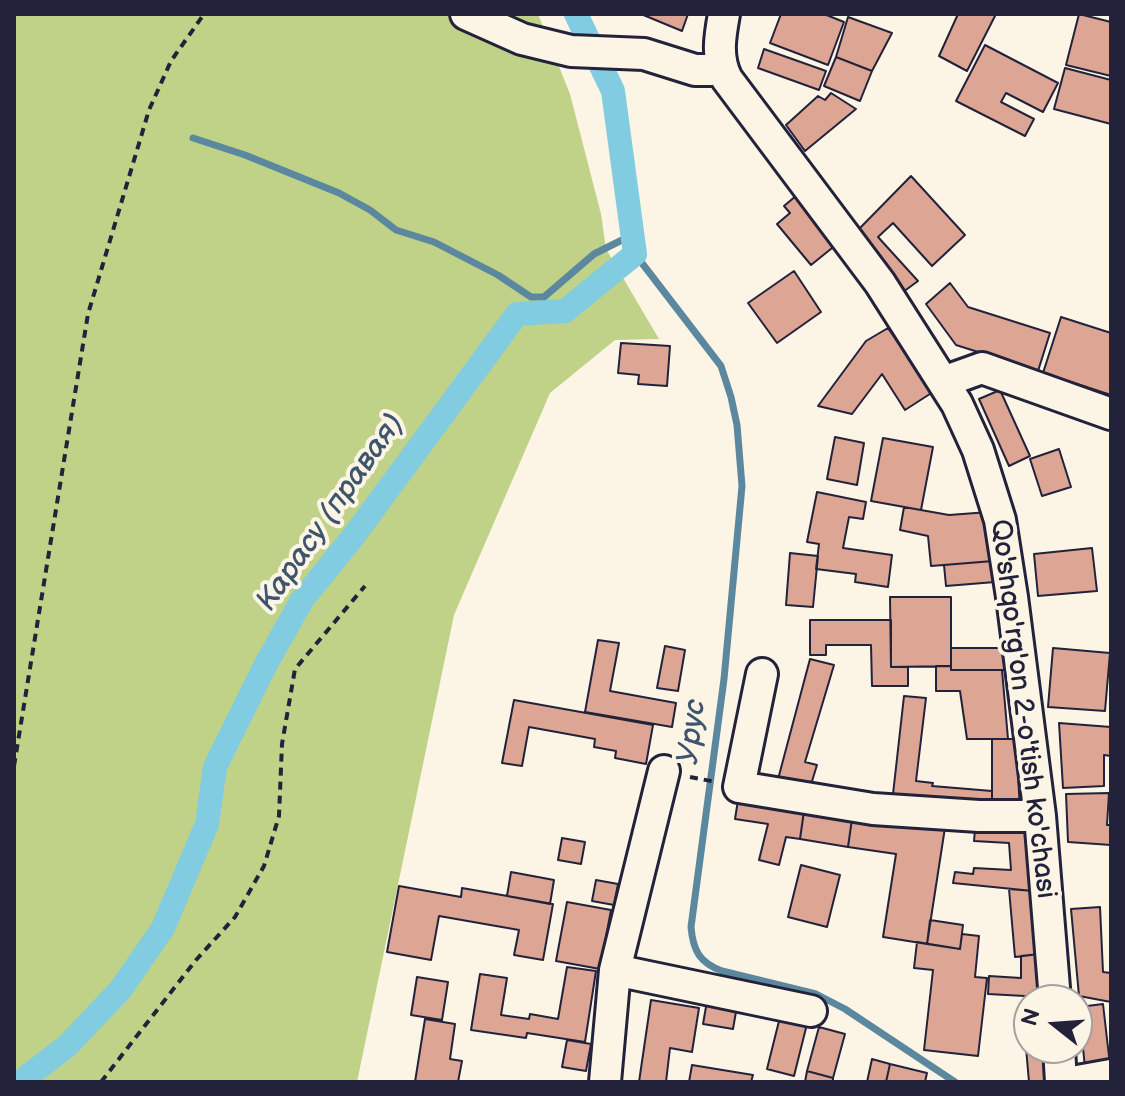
<!DOCTYPE html>
<meta charset="utf-8">
<style>
body{margin:0}
#map{position:relative;width:1125px;height:1096px;overflow:hidden;background:#fcf5e5;font-family:"Balsamiq Sans",sans-serif}
canvas{display:block}
.frame{position:absolute;inset:0;border:16px solid #22223b;pointer-events:none}
.north{position:absolute;left:1013px;top:984px;width:80px;height:80px;box-sizing:border-box;background:#fcf5e5;border:2px solid #a5a1a1;border-radius:50%;rotate:287deg;font-size:22px;font-weight:700;line-height:32px;text-align:center;color:#22223b}
.north::after{content:'';display:block;margin:auto;width:28px;height:36px;background:#22223b;clip-path:polygon(50% 0,100% 100%,50% 72%,0 100%)}
</style>
<div id="map">
<canvas width="1125" height="1096"></canvas>
<div class="frame"></div>
<div class="north">N</div>
</div>
<script>
const g = document.querySelector('canvas').getContext('2d');
g.lineJoin = 'round';
function fillPath(path, color) { g.fillStyle = color; g.fill(path, 'evenodd'); }
function trace(path, color, width, dash) { g.strokeStyle = color; g.lineWidth = width; g.lineCap = dash ? 'butt' : 'round'; g.setLineDash(dash || []); g.stroke(path); }
function write(font, color, halo, rows, align = 'center') {
  g.font = font + ' "Balsamiq Sans",sans-serif'; g.lineWidth = 8; g.setLineDash([]); g.textBaseline = 'middle'; g.strokeStyle = halo; g.fillStyle = color; for (const [text, x, y, turn = 0] of rows) {
    g.save(); g.translate(x, y); g.rotate((+turn || 0) * Math.PI / 180); g.textAlign = isNaN(turn) ? turn : align; if (halo) g.strokeText(text, 0, 0); g.fillText(text, 0, 0); g.restore();
  }
}
fillPath(new Path2D(`
 M14 14H538L570 94 601 214 606 249 659 339 615 340 550 393 454 615 357 1082H14Z`), '#c0d288');
trace(new Path2D(`
 M193 138 245 155 339 193 370 210 396 230 434 242 498 275 531 297H544L594 254 632 235
 M635 254 721 366 731 397 737 425 742 486 724 679 691 927C693 951 700 963 722 971L816 994 845 1009 955 1082`), '#5b889f', 7);
trace(new Path2D(`
 M20 1082 67 1046 121 989 163 928 207 824 215 767 265 666 302 600 353 537 517 314 565 311 635 254 613 91 576 14`), '#81cce1', 24);
const building = new Path2D(`
 M641 14H688L682 31Z
 M781 14H824L844 22 828 65 770 43Z
 M958 14H996L967 71 939 56Z
 M1079 14 1111 22V76L1066 65Z
 M848 17 892 33 872 71 836 57Z
 M985 45 1058 83 1043 112 1006 93 1001 102 1034 119 1025 136 956 101Z
 M764 49 826 71 819 90 758 68Z
 M836 57 872 71 860 101 824 86Z
 M1065 68 1111 80V124L1054 109Z
 M831 93 856 109 805 151 786 125 818 96 825 100Z
 M911 176 965 235 932 266 893 223 878 237 918 281 903 292 859 229Z
 M797 195 837 244 811 265 777 224 790 213 784 206Z
 M794 271 821 312 777 343 748 303Z
 M950 283 968 307 1050 333 1038 371 956 345 926 304Z
 M1061 317 1111 333V395L1043 373Z
 M888 328 933 392 905 410 882 374 852 414 818 406 866 341Z
 M621 343 670 346 667 386 638 384 639 375 618 373Z
 M1000 390 1030 456 1009 466 979 399Z
 M835 437 864 443 857 485 827 479Z
 M883 438 933 447 921 510 871 501Z
 M1059 449 1071 487 1042 496 1030 459Z
 M817 492 866 502 863 519 849 517 843 548 892 555 888 587 855 582 856 574 816 569 819 544 807 542Z
 M904 507 949 515 989 512 993 561 931 566 928 536 900 530Z
 M1092 548 1097 591 1038 596 1034 554Z
 M790 553 818 556 813 607 786 605Z
 M993 561 995 582 946 586 944 565Z
 M890 597H951V666L891 667Z
 M810 620H891V667H908V686H872L871 645H826V655H810Z
 M598 640 619 643 610 691 676 703 672 727 585 712Z
 M665 646 685 650 678 691 657 688Z
 M951 648H1011V670H951Z
 M1053 648 1110 653 1105 711 1048 707Z
 M810 659 834 665 805 762 817 765 809 791 777 783Z
 M936 666H951V670H1002L1008 739H967L960 691H936Z
 M904 696 926 698 916 781 933 783 932 786 992 791V810L892 803Z
 M514 700 653 725 646 764 615 758 616 751 594 747 595 739 529 727 522 766 502 763Z
 M1059 723 1111 727V756L1104 755V786L1063 788Z
 M992 739H1016L1020 810H992Z
 M1109 793 1107 825H1111V845L1068 842 1066 794Z
 M739 794 805 804 800 839 786 837 779 865 759 860 768 824 735 819Z
 M805 804 853 812 848 847 800 839Z
 M853 812 946 821 927 944 883 937 896 854 848 847Z
 M976 818 1026 823 1033 891 953 883 955 872 973 874 974 868 1011 870 1009 843 974 841Z
 M562 838 585 842 581 864 558 860Z
 M801 865 840 875 827 927 788 917Z
 M511 872 554 880 550 904 507 896Z
 M596 880 618 884 614 905 592 901Z
 M399 886 461 897 462 888 553 904 543 960 514 955 519 930 439 916 431 960 387 952Z
 M1009 889 1033 891 1039 954 1015 957Z
 M567 902 611 910 600 969 556 961Z
 M1100 907 1103 972 1111 973V1002L1079 996 1071 909Z
 M930 920 963 925 960 949 927 944Z
 M962 934 979 936 975 977 987 978 978 1056 924 1050 933 970 914 968 917 942 960 949Z
 M1039 954 1043 997 988 994 989 976 1021 978V956Z
 M567 967 596 971 585 1042 527 1033 526 1038 471 1030 480 974 507 978 501 1015 529 1019 530 1014 558 1019Z
 M417 977 448 982 442 1020 411 1015Z
 M651 1000 699 1008 692 1052 670 1048 666 1082H639Z
 M707 1001 737 1006 733 1029 703 1024Z
 M1103 1004 1110 1065 1085 1068 1079 1007Z
 M780 1017 807 1024 794 1076 767 1069Z
 M425 1019 455 1024 450 1059 462 1061 458 1082H415Z
 M819 1027 845 1034 833 1078 807 1071Z
 M567 1040 591 1044 586 1071 562 1067Z
 M1026 1048H1047L1050 1082H1029Z
 M872 1059 890 1064 886 1082H867Z
 M890 1064 927 1073 925 1082H886Z
 M692 1065 753 1075 751 1082H689Z
 M807 1071 833 1078V1082H805Z`);
fillPath(building, '#dca594');
trace(building, '#22223b', 2);
const minor = new Path2D(`
 M466 14 522 39 571 51 644 54 695 70H722
 M724 14C720 36 716 58 727 79L880 283 957 404 978 450 1000 520 1012 597 1040 816 1055 1000
 M943 382 982 368 1111 414
 M762 674 739 787 873 809 979 816H1040
 M615 970 811 1011
 M1059 1048 1061 1082
 M605 1082 615 970 664 771
 M1072 1082 1111 1075`);
trace(minor, '#22223b', 36);
trace(new Path2D(`
 M14 766 88 314 149 110 171 61 204 14
 M690 777 716 782
 M101 1082 196 960 235 917 264 866 279 816 282 744 295 669 365 586`), '#22223b', 4, [8, 6]);
trace(minor, '#fcf5e5', 30);
write('28px', '#22223b', '#fcf5e5', [
 ["Qo'shqo'rg'on 2-o'tish ko'chasi",1022,709,83]
]);
write('italic 30px', '#3e556d', '#fcf5e5', [
 ["Карасу (правая)",331,513,-55],
 ["Урус",693,732,-83]
]);
</script>
